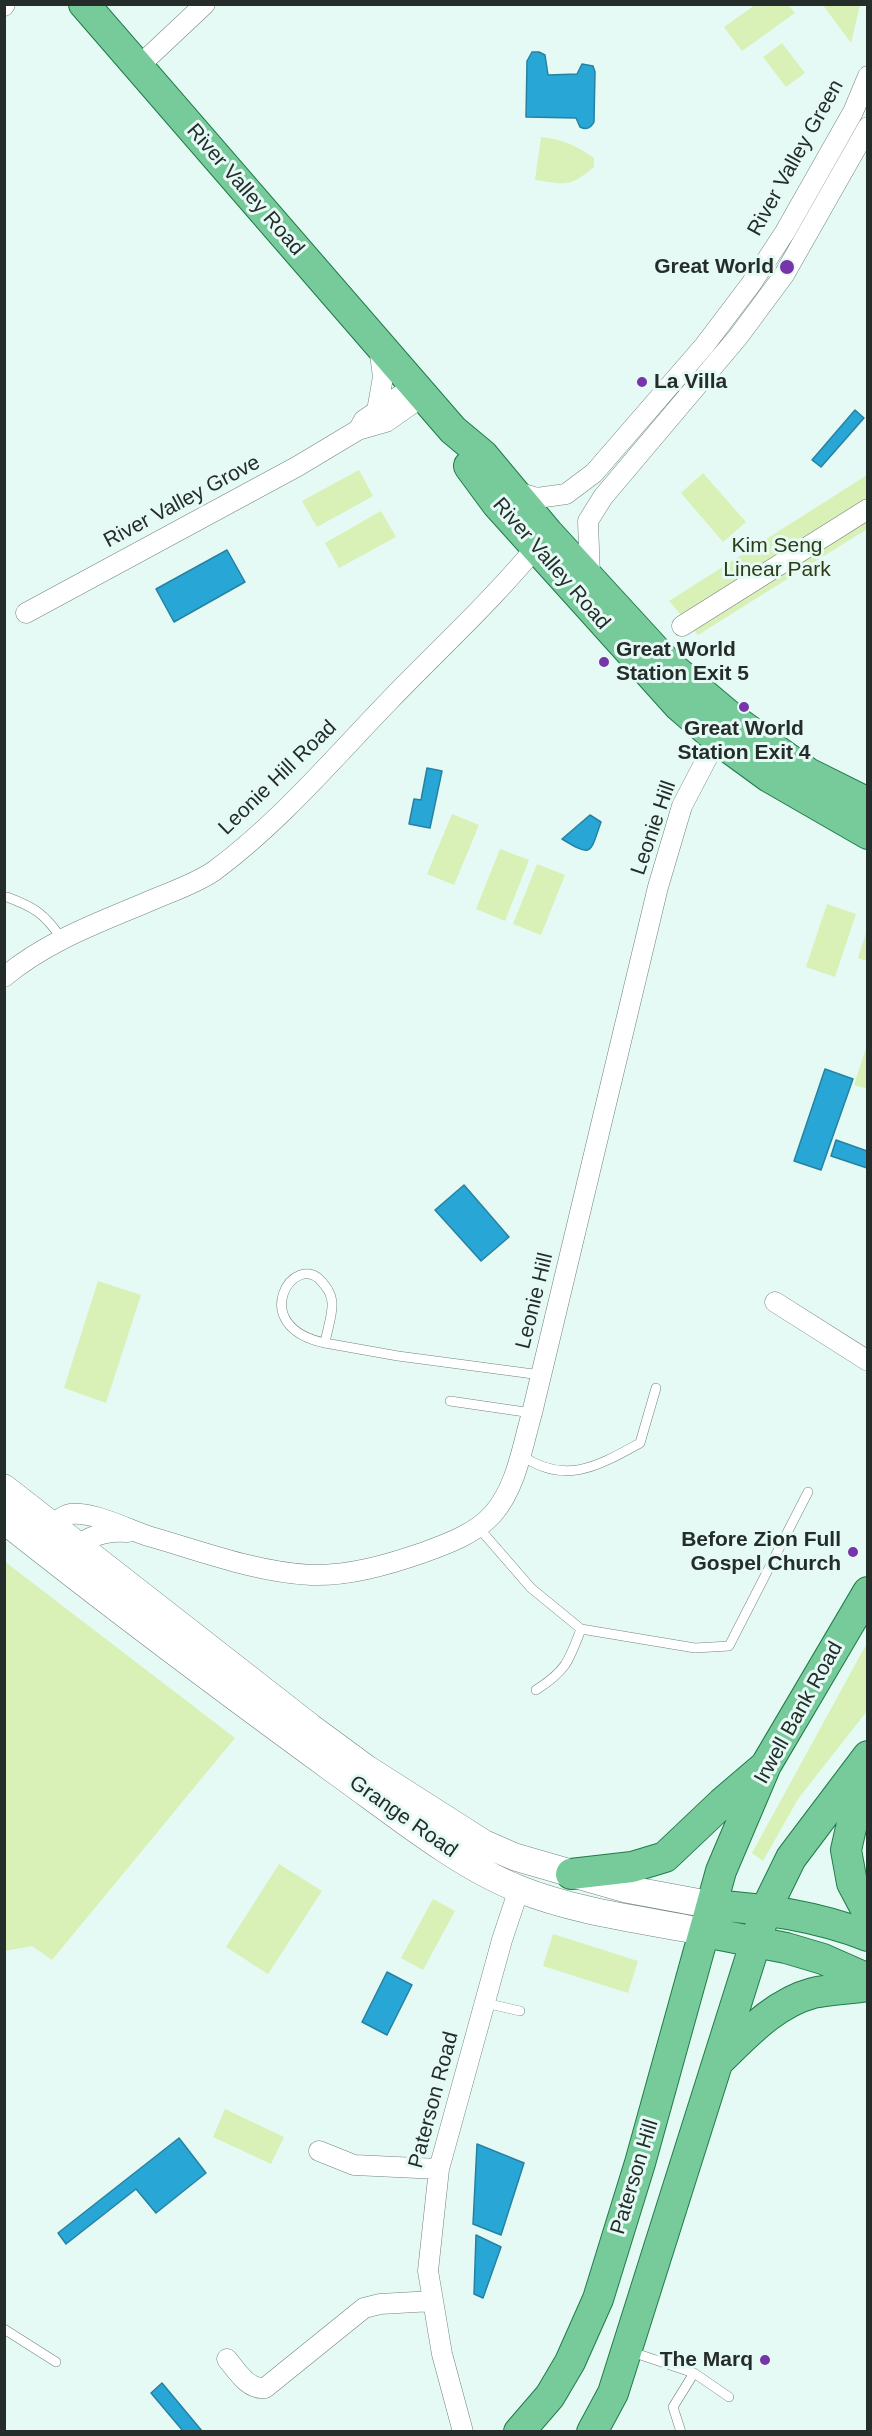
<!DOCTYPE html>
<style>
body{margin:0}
#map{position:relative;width:872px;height:2436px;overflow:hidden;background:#e5faf4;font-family:Helvetica,sans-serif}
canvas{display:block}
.frame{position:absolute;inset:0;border:6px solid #252d2b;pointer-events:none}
</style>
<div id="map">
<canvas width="872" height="2436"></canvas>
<div class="frame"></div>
</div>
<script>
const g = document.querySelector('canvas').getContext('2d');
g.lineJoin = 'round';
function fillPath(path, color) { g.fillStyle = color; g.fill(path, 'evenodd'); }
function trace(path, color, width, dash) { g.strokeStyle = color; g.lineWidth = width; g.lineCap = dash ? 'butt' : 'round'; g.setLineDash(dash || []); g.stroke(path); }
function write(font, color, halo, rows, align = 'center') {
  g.font = font + ' Helvetica,sans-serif'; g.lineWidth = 6; g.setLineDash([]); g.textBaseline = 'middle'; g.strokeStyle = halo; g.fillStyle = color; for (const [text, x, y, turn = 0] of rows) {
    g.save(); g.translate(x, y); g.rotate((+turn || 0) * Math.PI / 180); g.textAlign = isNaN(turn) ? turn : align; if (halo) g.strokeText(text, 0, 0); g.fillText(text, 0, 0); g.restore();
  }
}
fillPath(new Path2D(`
 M755 5H788L795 13 742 51 724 27Z
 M823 5H860L851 43Z
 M782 43 805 73 786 87 763 57Z
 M541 137C562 139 577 146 594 158V167C569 188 566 184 535 180Z
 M359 470 373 496 317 527 302 501Z
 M703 473 746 522 723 542 681 493Z
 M867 475V529L698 635 669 601Z
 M381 511 396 537 339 568 325 543Z
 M452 814 479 825 454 885 427 874Z
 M500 849 529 860 505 921 476 909Z
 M537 864 565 875 541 935 513 924Z
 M827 904 856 914 835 977 806 967Z
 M867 930V961L858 958Z
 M867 1045 868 1046 867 1089 854 1085Z
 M98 1281 141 1295 106 1403 64 1388Z
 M4 1561 235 1738 52 1960 32 1946 5 1951Z
 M867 1643V1711L798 1799 763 1861 752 1853Z
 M279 1864 322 1891 268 1974 226 1947Z
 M433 1899 455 1911 423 1970 401 1958Z
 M553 1934 638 1961 628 1993 543 1966Z
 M225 2109 284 2137 271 2164 213 2137Z`), '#d9f0b7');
const water = new Path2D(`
 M532 52H539L545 55 548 75 577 74 582 64 593 66 595 72 594 122C591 128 586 130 580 127L576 118 526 117 527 61Z
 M855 410 864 418 821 467 812 460Z
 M227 550 245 582 174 622 156 589Z
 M427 768 442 771 430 828 409 824 414 799 421 800Z
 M590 815 601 822C590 853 593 858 562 839Z
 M825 1069 853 1079 821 1170 794 1161Z
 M836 1140 867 1151V1168L831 1156Z
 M464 1185 509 1237 481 1261 435 1210Z
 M387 1972 412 1985 387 2035 362 2022Z
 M179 2138 206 2173 156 2213 136 2189 66 2244 58 2233Z
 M477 2144 524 2163 501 2235 473 2224Z
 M476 2235 501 2247 483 2298 474 2294Z
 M162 2383 202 2431H183L151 2393Z`);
fillPath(water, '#28a6d5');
trace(water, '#2782a2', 1.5);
const lane = new Path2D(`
 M7 897C34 907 45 914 61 938
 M325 1343C327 1330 333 1315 332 1302 331 1293 327 1288 322 1282 295 1249 245 1326 325 1343L398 1356 541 1375
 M450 1401 532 1413
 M521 1455C565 1486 598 1466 640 1443L656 1388
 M478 1527 531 1588 581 1629 695 1648 729 1646 808 1492
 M536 1690C566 1671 569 1661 581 1629
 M485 2003 520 2011
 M4 2329 56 2362
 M629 2351 694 2373 729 2397
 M681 2432 673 2407 694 2373`);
const street = new Path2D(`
 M4 6 5 4
 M139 66 205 4
 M377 411 383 377 379 346
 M360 427 364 420 414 386
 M514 491 537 498 566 494 594 473 704 346 751 284 785 232 853 112 868 76
 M590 577 588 521 603 497 738 337 784 275 868 127
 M26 613 298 466 358 430 386 422 423 396
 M682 626 868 509
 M4 977C48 940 101 922 152 900 173 891 195 884 214 871 279 823 333 759 389 701 440 648 496 597 542 540
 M775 1302 868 1361
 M47 1535C53 1527 59 1516 70 1514 93 1511 127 1529 148 1536 201 1551 255 1572 311 1575 349 1576 387 1565 422 1553 447 1544 475 1534 493 1514 517 1486 522 1447 532 1413L658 887 682 806 717 739 723 731
 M68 1554C84 1537 105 1530 128 1532
 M319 2151 354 2165 439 2169
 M227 2359C237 2371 248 2390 265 2388L364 2308 380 2304 433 2301
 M463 2432 442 2354 428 2271 439 2169 502 1940 519 1889`);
const secondary = new Path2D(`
 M4 1488 310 1727 367 1769 483 1843 515 1857 626 1889 712 1905
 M4 1520C112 1606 222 1688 333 1769 388 1808 457 1865 519 1889 576 1912 644 1920 705 1932`);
const primary = new Path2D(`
 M84 4 453 430 483 455 548 533 669 665 733 719 808 773 868 803
 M469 466 497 504 679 706 717 739 769 777 868 834
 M865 1766 846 1850 852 1883 868 1913
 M571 1874 632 1867 665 1857 722 1803 763 1768
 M712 1905C765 1909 817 1916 868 1936
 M705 1932 786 1948 823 1959 868 1979
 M720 2060C747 2034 775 2003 813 1993 830 1989 850 1989 868 1986
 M519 2432 550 2396 570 2362 598 2299 640 2163 721 1871 766 1765 868 1592
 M592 2432 613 2393 766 1909 791 1858 868 1756`);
trace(lane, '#72847f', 10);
trace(street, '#72847f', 21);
trace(secondary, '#72847f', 28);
trace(primary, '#1f7c48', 32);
trace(lane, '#fff', 9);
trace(street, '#fff', 20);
trace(secondary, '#fff', 27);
trace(primary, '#77ca9a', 30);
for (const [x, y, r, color] of [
 [787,267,8,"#7636aa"],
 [642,382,6,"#7636aa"],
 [604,662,6,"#7636aa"],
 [744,707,6,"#7636aa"],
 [853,1552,6,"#7636aa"],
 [765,2360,6,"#7636aa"]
]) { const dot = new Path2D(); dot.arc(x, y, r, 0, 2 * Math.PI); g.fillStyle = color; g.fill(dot); trace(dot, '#e5faf4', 2); }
write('21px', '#252d2b', '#e5faf4', [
 ["River Valley Green",796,158,-61],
 ["River Valley Road",245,190,49],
 ["River Valley Grove",182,502,-28],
 ["River Valley Road",551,564,49],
 ["Leonie Hill Road",278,778,-44],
 ["Leonie Hill",654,828,-71],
 ["Leonie Hill",535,1301,-76],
 ["Irwell Bank Road",799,1713,-61],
 ["Grange Road",403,1817,35],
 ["Paterson Road",434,2100,-75],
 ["Paterson Hill",635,2177,-73]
]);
write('bold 21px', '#252d2b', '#e5faf4', [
 ["Great World",774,267],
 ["La Villa",654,382,"left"],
 ["Great World",616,650,"left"],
 ["Station Exit 5",616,674,"left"],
 ["Great World",744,729,"center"],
 ["Station Exit 4",744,753,"center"],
 ["Before Zion Full",841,1540],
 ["Gospel Church",841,1564],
 ["The Marq",753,2360]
], 'right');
write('21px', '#2f3c17', '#e5faf4', [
 ["Kim Seng",777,546],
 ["Linear Park",777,570]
]);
</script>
